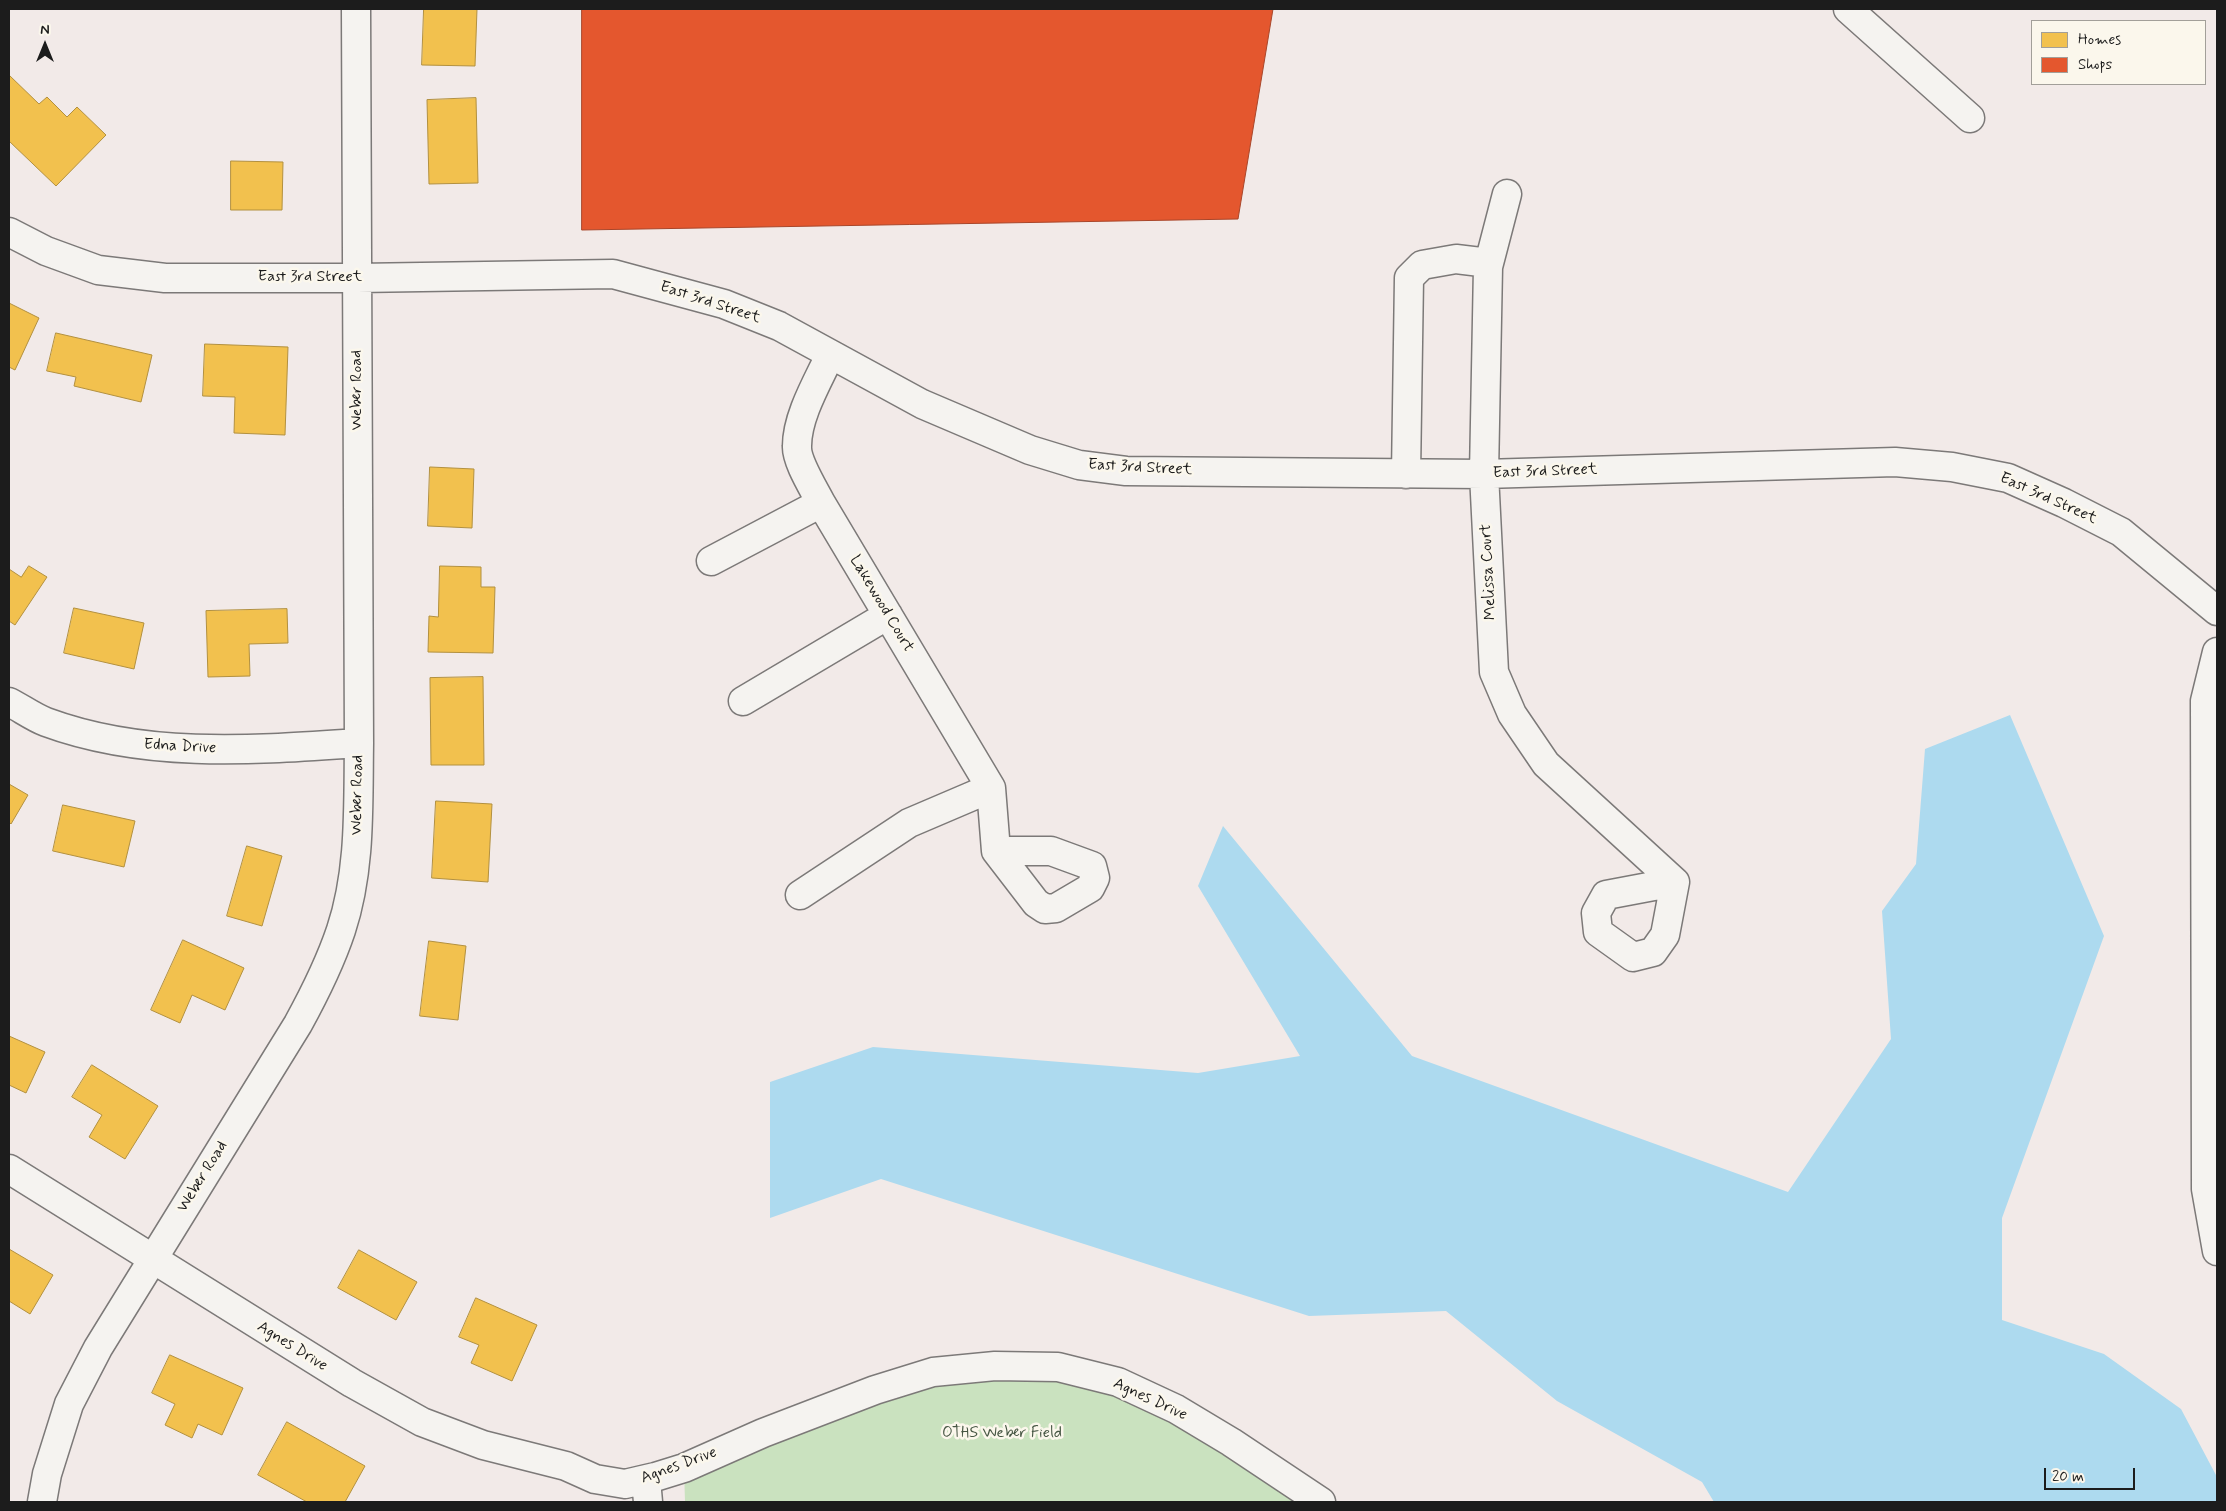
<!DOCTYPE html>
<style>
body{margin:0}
#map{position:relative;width:2226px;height:1511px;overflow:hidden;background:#f2eae8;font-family:Mynerve,sans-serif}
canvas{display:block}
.frame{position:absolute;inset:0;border:10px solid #1c1c1c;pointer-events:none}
.legend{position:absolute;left:2031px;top:20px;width:175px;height:65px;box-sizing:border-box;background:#fbf7ec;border:1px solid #a29f99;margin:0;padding:6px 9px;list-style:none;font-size:15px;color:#1c1c1c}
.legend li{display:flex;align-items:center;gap:10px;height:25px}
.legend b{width:25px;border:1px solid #a29f99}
.north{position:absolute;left:20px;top:20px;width:50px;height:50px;-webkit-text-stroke:4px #fbf7ec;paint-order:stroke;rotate:0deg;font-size:14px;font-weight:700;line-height:20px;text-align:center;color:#1c1c1c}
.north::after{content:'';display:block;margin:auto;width:18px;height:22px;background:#1c1c1c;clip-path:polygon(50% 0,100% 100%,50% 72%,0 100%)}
.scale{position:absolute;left:2044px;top:1468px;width:91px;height:22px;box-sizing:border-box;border:2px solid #1c1c1c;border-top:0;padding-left:6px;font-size:15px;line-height:18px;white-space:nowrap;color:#1c1c1c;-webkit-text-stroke:4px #fbf7ec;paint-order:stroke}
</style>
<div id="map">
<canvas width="2226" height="1511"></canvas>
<div class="frame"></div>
<ul class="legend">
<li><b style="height:14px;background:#f2c14e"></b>Homes</li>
<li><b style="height:14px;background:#e4572e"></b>Shops</li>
</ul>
<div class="north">N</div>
<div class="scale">20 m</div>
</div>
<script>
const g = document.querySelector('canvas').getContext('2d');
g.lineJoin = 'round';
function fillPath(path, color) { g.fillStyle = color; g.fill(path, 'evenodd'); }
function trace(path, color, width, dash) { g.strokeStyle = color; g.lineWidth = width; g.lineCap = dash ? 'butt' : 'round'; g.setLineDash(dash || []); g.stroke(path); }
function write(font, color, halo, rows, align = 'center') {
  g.font = font + ' Mynerve,sans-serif'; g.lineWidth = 5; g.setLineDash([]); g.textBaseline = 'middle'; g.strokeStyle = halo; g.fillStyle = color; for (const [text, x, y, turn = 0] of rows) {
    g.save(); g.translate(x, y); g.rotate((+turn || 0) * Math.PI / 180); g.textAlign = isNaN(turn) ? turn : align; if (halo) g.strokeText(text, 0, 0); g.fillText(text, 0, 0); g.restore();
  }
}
fillPath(new Path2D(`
 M933 1372 1118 1382 1321 1502H685L684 1468Z`), '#cae2bf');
fillPath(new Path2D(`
 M2010 715 2104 936 2002 1218V1320L2104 1354 2181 1409 2217 1477V1502H1714L1702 1482 1557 1401 1446 1311 1309 1316 881 1179 770 1218V1082L873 1047 1198 1073 1300 1056 1198 886 1223 826 1412 1056 1788 1192 1891 1039 1882 911 1916 864 1925 749Z`), '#addaef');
const homes = new Path2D(`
 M424 9H477L475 66 422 65Z
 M9 75 39 104 47 97 67 117 77 107 106 135 56 186 9 141Z
 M476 98 478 183 429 184 427 100Z
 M231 161 283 162 282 210H231Z
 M9 303 39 318 15 370 9 367Z
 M56 333 152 355 141 402 74 386 76 377 47 371Z
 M205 344 288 347 285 435 234 433 235 397 203 396Z
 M430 467 474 469 472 528 428 526Z
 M29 566 47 577 15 625 9 621V569L21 577Z
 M440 566 481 567V587H495L493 653 428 652 429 616 438 617Z
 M74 608 144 623 134 669 64 653Z
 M287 609 288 643 249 644 250 676 208 677 206 611Z
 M483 677 484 765H431L430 678Z
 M9 784 28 795 11 824 9 822Z
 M436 801 492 804 488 882 432 878Z
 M63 805 135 821 124 867 53 851Z
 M247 846 282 856 262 926 227 916Z
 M183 940 244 968 225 1010 192 995 180 1023 151 1010Z
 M429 941 466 946 458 1020 420 1016Z
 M9 1036 45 1052 26 1093 9 1085Z
 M92 1065 158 1106 125 1159 89 1137 102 1115 72 1097Z
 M9 1249 53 1275 30 1314 9 1301Z
 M359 1250 417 1282 396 1320 338 1288Z
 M476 1298 537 1325 512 1381 471 1363 479 1345 459 1337Z
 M170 1355 243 1388 222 1435 198 1424 192 1438 165 1425 175 1404 152 1393Z
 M287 1422 365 1466 345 1502H307L258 1475Z`);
fillPath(homes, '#f2c14e');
trace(homes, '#b2903f', 1);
const shops = new Path2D(`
 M582 9H1273L1238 219 582 230Z`);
fillPath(shops, '#e4572e');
trace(shops, '#a84529', 1);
const minor = new Path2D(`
 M1848 9 1970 118
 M1507 194 1488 267 1484 474 1494 672 1512 714 1546 764 1675 882
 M9 232 46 251 98 270 165 278H358L613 274 724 304 779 326 922 404 1030 450 1079 465 1126 471 1484 474 1895 462 1952 467 2008 478 2064 503 2121 532 2217 611
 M830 355C818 381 797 416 797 446 796 461 814 489 821 503L991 788 996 851
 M1406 474 1409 278 1422 265 1456 259 1489 263
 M711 561 821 503
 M2217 652 2205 701 2206 1189 2217 1251
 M743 701 888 615
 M9 702C21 708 33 717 46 722 146 759 255 750 359 743
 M996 851H1051L1092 866 1095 878 1090 888 1056 908 1045 909 1036 903Z
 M1675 882 1665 935 1653 952 1633 957 1598 932 1596 913 1606 895Z
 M800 895 909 823 991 788
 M9 1169 352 1383 422 1422 483 1445 566 1466 595 1479 625 1484 655 1477 684 1468 763 1433 875 1390 933 1372 995 1366 1058 1367 1118 1382 1176 1409 1231 1442 1321 1502
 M646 1480 648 1502
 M42 1502 47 1474 69 1404 98 1348 298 1024C315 993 330 963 341 930 361 870 358 805 359 743L356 9`);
trace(minor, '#7c7978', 31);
trace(minor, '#f5f3f0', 28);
write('16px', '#1c1c1c', '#fbf7ec', [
 ["East 3rd Street",310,278],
 ["East 3rd Street",710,303,18],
 ["Weber Road",358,390,-90],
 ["East 3rd Street",1140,468,3],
 ["East 3rd Street",1545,472,-2],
 ["East 3rd Street",2048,499,24],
 ["Melissa Court",1489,572,-93],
 ["Lakewood Court",881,604,59],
 ["Edna Drive",180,747,3],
 ["Weber Road",358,795,-89],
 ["Weber Road",203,1177,-58],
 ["Agnes Drive",292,1347,32],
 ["Agnes Drive",1150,1400,25],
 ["Agnes Drive",679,1466,-20]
]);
write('16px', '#465643', '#fbf7ec', [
 ["OTHS Weber Field",1002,1434]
]);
</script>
